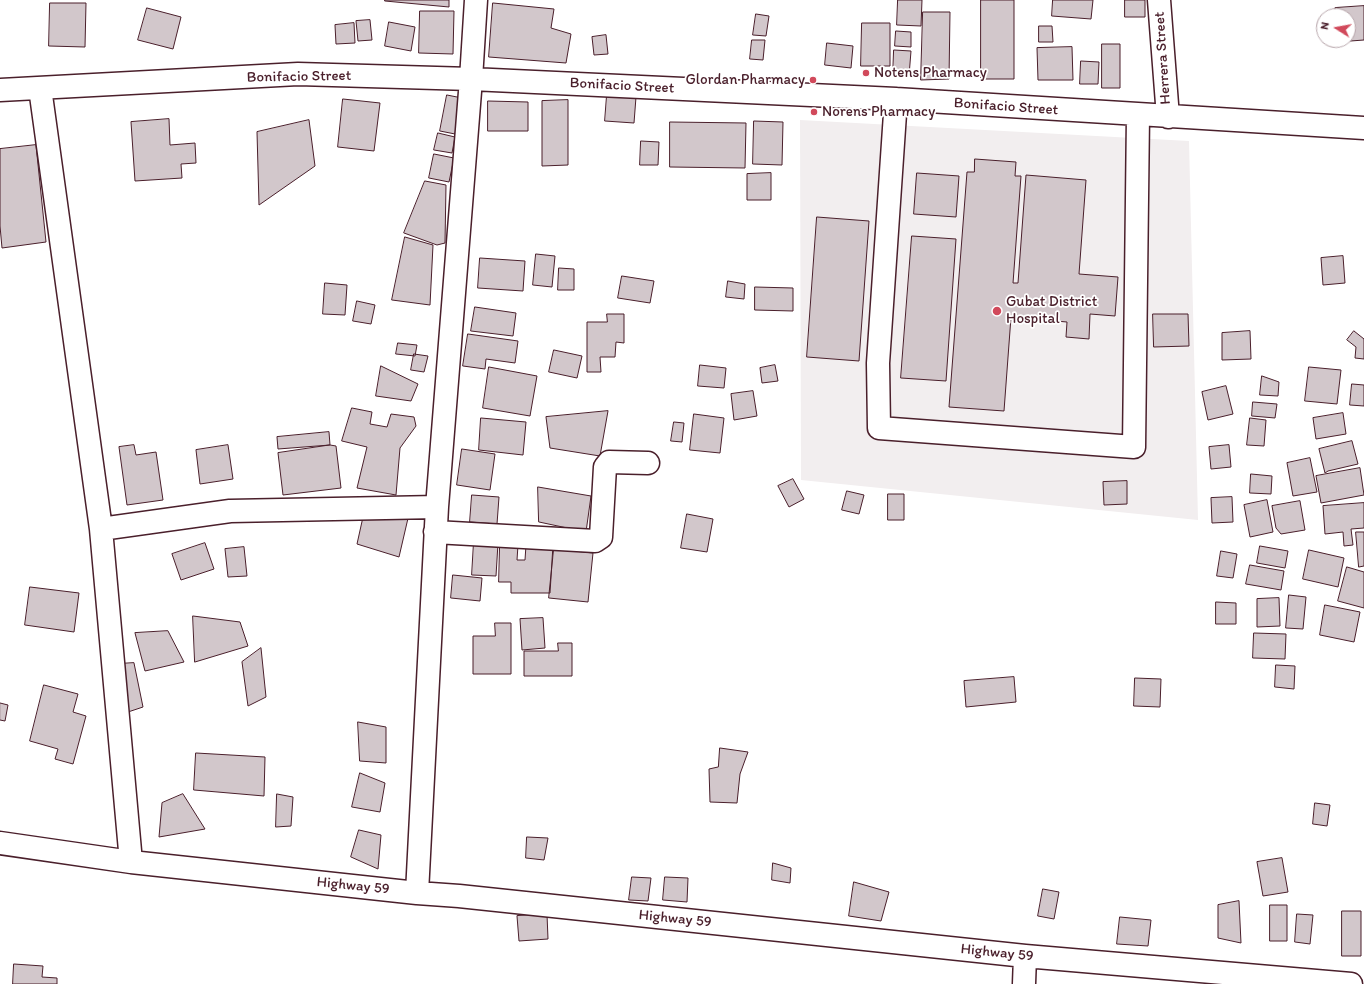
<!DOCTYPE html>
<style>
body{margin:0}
#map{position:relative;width:1364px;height:984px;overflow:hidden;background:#fff;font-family:Itim,sans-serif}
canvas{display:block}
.north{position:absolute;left:1316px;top:8px;width:40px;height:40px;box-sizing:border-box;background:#fff;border:1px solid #b7a5aa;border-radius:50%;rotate:281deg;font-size:11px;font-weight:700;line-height:16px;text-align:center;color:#4a1f2b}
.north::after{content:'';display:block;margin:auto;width:14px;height:18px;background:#d1495b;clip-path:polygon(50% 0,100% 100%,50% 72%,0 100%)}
</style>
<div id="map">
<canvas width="1364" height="984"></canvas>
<div class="north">N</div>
</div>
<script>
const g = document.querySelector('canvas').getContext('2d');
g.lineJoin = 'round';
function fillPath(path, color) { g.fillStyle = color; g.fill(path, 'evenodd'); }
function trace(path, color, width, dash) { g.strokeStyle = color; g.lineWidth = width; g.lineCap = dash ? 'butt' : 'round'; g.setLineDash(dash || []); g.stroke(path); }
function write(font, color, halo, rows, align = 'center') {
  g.font = font + ' Itim,sans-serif'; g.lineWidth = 3.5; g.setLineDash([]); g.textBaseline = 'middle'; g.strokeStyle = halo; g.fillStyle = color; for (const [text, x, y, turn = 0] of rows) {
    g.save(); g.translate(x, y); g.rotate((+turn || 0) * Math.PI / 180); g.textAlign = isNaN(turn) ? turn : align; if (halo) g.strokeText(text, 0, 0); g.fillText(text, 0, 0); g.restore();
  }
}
fillPath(new Path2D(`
 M800 120 1189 141 1198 520 801 480Z`), '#f2eeef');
const building = new Path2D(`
 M385 0H449V7L385 1Z
 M898 0H922L921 26 897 25Z
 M981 0H1014V79H981Z
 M1053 0H1093L1091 19 1052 16Z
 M1125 0H1145V17H1125Z
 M50 3H86L85 47 49 46Z
 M493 3 554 9 551 28 571 34 566 63 489 57Z
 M1364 6V40L1337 42V40H1348V16H1335V8Z
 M147 8 181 17 173 49 138 40Z
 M420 11H454L453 54 419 53Z
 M923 12H950L949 79 921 80Z
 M756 14 769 16 766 36 753 35Z
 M370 20 372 40 358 41 356 21Z
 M389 22 415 27 411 51 385 46Z
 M354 23 355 43 336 44 335 25Z
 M862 23H890V66H861Z
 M1039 26H1052L1053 42H1039Z
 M896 31 911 32V47L895 46Z
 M606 35 608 54 594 55 592 37Z
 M752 40H765L763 60 750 59Z
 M827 43 853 46 851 68 825 65Z
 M1102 44H1120V88H1102Z
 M1072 47 1073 80H1038L1037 48Z
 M894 50 911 51 909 76H893Z
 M1081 61 1099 62 1098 84H1080Z
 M447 95 462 98 455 134 440 131Z
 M607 95 636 97 634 123 605 121Z
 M343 99 380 103 374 151 338 147Z
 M568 100V165L542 166V101Z
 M488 101 528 102V131H488Z
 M169 119 170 145 195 143 196 163 181 164 182 178 135 181 131 122Z
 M309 120 315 166 259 205 257 132Z
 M754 121 783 122 782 165 753 164Z
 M670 122 746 123 745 168 670 167Z
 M438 133 455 137 452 153 434 150Z
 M641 141 659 142 658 165H640Z
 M36 145 46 242 2 248 0 226V149Z
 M434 154 454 158 449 182 429 178Z
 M975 159 1016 162 1015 176H1021L1013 283H1018L1026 175 1086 180 1079 274 1118 277 1115 316 1090 314 1089 339 1066 337 1067 322 1011 317 1004 411 949 407 967 172H974Z
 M771 173V200H747V174Z
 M917 173 959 176 956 217 914 214Z
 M425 181 446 185 445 243 437 245 404 233Z
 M817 217 869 221 859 361 807 357Z
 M912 236 956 239 946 381 901 378Z
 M405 237 433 245 430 305 392 300Z
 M536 254 555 256 552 287 533 285Z
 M1343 256 1345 283 1323 285 1321 258Z
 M480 258 525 261 523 291 478 288Z
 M559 268 574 269V290H558Z
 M622 276 654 281 650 303 618 298Z
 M728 281 745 284 744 299 726 297Z
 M325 283 347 285 345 315 323 314Z
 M755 287 793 288V311L755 310Z
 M357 301 375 305 371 324 353 321Z
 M475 307 516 313 513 336 471 331Z
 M607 314H624V343L616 342 615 357H600L601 372H587V322H607Z
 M1153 314H1188L1189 346 1154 347Z
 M1250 331 1251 359 1222 360V333Z
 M1354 331 1364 339V359L1355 358 1356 347 1347 340Z
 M468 334 518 341 515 363 486 359 485 369 463 366Z
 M398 343 417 345 415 356 396 354Z
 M554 350 582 356 577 378 549 372Z
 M414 354 428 356 424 372 411 370Z
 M700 365 726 368 724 388 698 386Z
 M775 365 778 381 762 383 760 368Z
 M381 366 418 384 411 401 376 396Z
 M489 367 537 376 530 416 483 408Z
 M1309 367 1341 370 1337 404 1305 401Z
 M1262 376 1279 382 1278 396 1260 395Z
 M1352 384 1364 385V406L1350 405Z
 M1226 386 1233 414 1208 420 1202 392Z
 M753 391 757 416 734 420 731 394Z
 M1253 402 1277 404 1275 418 1252 416Z
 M352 408 372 412 370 424 387 427 391 414 414 417 416 426 400 448 396 495 357 488 367 447 342 441Z
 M608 411 600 456 550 448 546 417Z
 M1343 413 1346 434 1316 439 1313 418Z
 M694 414 724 418 720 453 690 450Z
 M481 418 526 422 523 455 479 450Z
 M1250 418 1266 420 1264 446 1247 445Z
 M674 422 684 423 682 442 671 441Z
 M329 432 330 445 278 449 277 437Z
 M1352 441 1358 464 1328 471 1325 473 1319 449Z
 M134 445 136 455 156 452 163 500 127 505 119 447Z
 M228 445 233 479 200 484 196 450Z
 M330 445 336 446 341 488 283 495 278 453Z
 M1229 445 1231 467 1211 469 1209 447Z
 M462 449 495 454 490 490 457 485Z
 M1310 458 1317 492 1293 496 1287 463Z
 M1360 468 1364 495 1321 503 1316 476Z
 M1251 474 1272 476 1271 494 1250 493Z
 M793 479 804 499 789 507 778 486Z
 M1127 481V504L1104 505 1103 482Z
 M538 487 591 496 586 532 539 522Z
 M847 491 864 495 859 514 842 510Z
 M888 494H904V520H888Z
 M472 495 499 497 497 524 470 522Z
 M1232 497 1233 522 1212 523 1211 498Z
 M1267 500 1273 532 1250 537 1244 505Z
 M1300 501 1305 530 1281 534 1276 528 1272 506Z
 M1364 503V528L1351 529 1353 545 1344 546 1343 532 1325 534 1323 506Z
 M409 514 399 557 357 544 363 517Z
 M687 514 713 519 707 552 681 548Z
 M1356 532H1364V566L1359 567Z
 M474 541 498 543 496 576 472 575Z
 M205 543 214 569 181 580 172 554Z
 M500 545H518L517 560H525L526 545H553L550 593H511V582H499Z
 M1260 546 1288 551 1285 568 1257 563Z
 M244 547 247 576 228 577 225 549Z
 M554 549 593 553 588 602 549 598Z
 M1309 550 1344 558 1338 587 1303 579Z
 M1221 551 1237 554 1233 578 1217 576Z
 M1250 565 1284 571 1281 590 1246 584Z
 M1347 567 1364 572V608L1338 601Z
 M453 575 482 578 480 601 451 598Z
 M30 587 79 593 74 632 25 625Z
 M1289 595 1306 597 1303 629 1286 628Z
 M1279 598 1280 626 1257 627V599Z
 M1216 602 1236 603V624H1216Z
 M1325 605 1360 612 1354 642 1320 635Z
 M193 616 240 622 248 646 195 662Z
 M543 618 545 648 522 650 520 619Z
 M495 623H511V674H473V636H495Z
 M168 631 184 662 145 671 135 633Z
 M1254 633 1286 634 1285 659 1253 658Z
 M558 643H572V676H524V651H558Z
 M261 648 266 697 248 706 242 662Z
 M134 663 143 707 128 712 118 664Z
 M1276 665 1295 666 1294 689 1275 687Z
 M1014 677 1016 702 966 707 964 681Z
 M1135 678 1161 679 1160 707 1134 706Z
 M44 685 78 694 73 712 86 716 73 764 55 759 58 749 30 741Z
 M0 703 8 705 5 721 0 720Z
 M358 722 386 727V763L360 761Z
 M720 748 748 752 740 774 737 803 710 802 709 769 718 767Z
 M196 753 265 757 264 796 194 790Z
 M360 773 385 783 380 812 352 807Z
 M183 794 205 829 159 837 162 803Z
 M277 794 293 797 291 826 276 827Z
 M1315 803 1330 805 1327 826 1313 824Z
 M359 830 381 835 378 869 351 857Z
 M527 837 548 838 544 860 526 858Z
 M1282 858 1288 892 1263 896 1257 862Z
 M773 863 791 868 790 883 772 880Z
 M632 877 651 878 648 901 629 900Z
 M665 877 688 878 687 902 663 900Z
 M854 882 889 892 881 921 849 916Z
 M1043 889 1059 892 1054 919 1038 916Z
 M1239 901 1241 943 1218 938V905Z
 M1270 905H1287V941H1270Z
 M1342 911H1361V956H1342Z
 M547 914 548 939 519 941 517 916Z
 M1297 914 1313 915 1310 944 1295 942Z
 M1120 917 1151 920 1148 946 1117 944Z
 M14 964 43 966 42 977 57 978V984H13Z`);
fillPath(building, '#d2c7cb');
trace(building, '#4a1f2b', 1);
const minor = new Path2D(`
 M1159 0 1168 117
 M40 88 101 529 131 862
 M0 90 298 74 471 79 896 99 1364 128
 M896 99 878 363 879 428 1134 447 1138 115
 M101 529 230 511 437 507
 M435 532 595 541 601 537 605 467 609 462 648 463
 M0 843 131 862 417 893 459 896 1025 956 1351 984
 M417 893 437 507 471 79 476 0
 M1024 984 1025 956`);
trace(minor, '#4a1f2b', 25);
trace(minor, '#fff', 22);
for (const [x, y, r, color] of [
 [866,73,4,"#d1495b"],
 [813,80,4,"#d1495b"],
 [814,112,4,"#d1495b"],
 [997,311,5,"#d1495b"]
]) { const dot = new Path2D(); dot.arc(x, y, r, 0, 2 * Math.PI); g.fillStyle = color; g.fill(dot); trace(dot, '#fff', 1.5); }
write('15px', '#4a1f2b', '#fff', [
 ["Herrera Street",1163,58,-94],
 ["Bonifacio Street",299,77,-1],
 ["Bonifacio Street",622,86,3],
 ["Bonifacio Street",1006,107,4],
 ["Highway 59",353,886,6],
 ["Highway 59",675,919,6],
 ["Highway 59",997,953,6]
]);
write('15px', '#4a1f2b', '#fff', [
 ["Notens Pharmacy",874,73],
 ["Glordan Pharmacy",805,80,"right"],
 ["Norens Pharmacy",822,112],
 ["Gubat District",1006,302],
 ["Hospital",1006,319]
], 'left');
</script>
